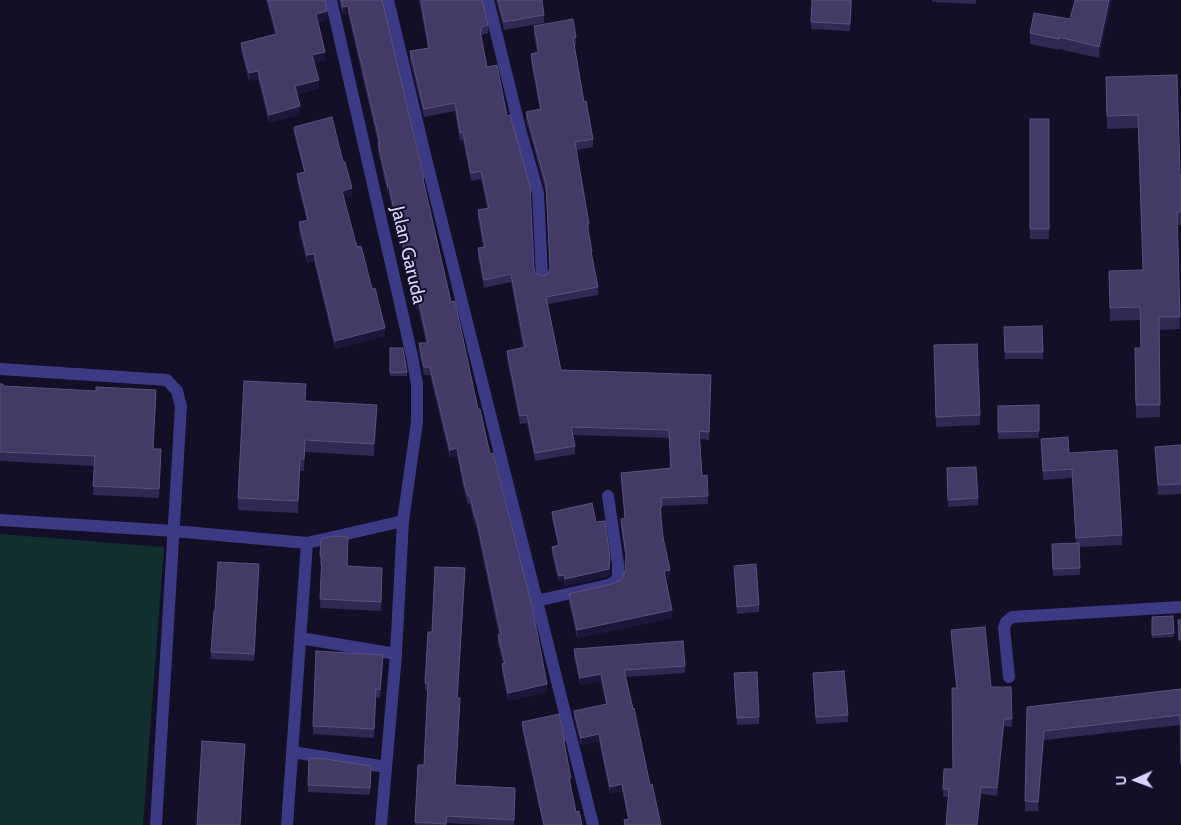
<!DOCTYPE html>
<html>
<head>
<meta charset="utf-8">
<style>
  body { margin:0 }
  #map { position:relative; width:1181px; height:825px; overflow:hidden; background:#130f26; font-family:Cabin,sans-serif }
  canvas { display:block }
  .north { position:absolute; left:1111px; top:755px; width:50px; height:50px; -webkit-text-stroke:4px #130f26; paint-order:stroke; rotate:268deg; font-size:14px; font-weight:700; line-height:20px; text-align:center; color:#d9d4ff }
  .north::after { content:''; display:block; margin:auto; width:18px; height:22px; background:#d9d4ff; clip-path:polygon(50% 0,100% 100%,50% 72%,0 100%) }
</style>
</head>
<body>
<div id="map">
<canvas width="1181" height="825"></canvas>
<div class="north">U</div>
</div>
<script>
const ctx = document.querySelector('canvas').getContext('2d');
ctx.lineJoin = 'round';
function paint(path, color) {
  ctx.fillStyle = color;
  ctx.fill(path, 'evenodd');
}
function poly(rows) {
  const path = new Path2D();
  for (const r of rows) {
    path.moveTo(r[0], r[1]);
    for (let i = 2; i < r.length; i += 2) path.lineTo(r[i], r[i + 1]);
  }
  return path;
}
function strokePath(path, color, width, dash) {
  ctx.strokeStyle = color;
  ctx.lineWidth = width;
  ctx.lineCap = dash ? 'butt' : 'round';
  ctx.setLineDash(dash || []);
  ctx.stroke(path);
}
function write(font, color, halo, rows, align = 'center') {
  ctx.font = font + ' Cabin,sans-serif';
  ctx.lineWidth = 4;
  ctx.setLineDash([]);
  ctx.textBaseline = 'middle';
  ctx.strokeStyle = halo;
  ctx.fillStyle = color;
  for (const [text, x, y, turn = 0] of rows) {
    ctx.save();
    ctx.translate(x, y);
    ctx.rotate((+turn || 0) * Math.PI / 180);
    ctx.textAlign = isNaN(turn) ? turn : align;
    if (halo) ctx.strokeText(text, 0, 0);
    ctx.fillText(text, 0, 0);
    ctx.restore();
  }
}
const green = poly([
  [0,534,164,547,143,825,0,825]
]);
const minor = poly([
  [331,0,412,356,417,384,417,422,403,521,396,654,381,825],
  [388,0,426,159,593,825],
  [488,0,521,133,538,193,542,276],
  [0,369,167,380,177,391,181,406,156,825],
  [0,520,174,531,307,543,287,825],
  [307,543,403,521],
  [536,601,608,585,615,582,618,576,618,564,608,496],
  [300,638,396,654],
  [1009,677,1004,628,1006,622,1012,617,1181,607],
  [292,752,386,767]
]);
const wall = poly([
  [266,0,325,0,327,19,318,22,325,60,314,63,319,88,297,94,300,114,269,123,258,79,249,81,241,51,241,43,275,34],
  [339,0,382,0,451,302,490,454,547,692,508,701,502,672,503,664,498,643,498,635,499,635,476,525,475,525,470,504,468,504,465,495,457,456,450,458,430,375,424,375,419,351,419,343,426,343,419,310,417,310,401,243,400,243,389,195,388,195,378,151,378,143,348,14,343,15],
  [419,0,482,0,488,25,488,33,482,35,481,39,487,67,534,268,535,273,539,275,543,276,547,275,550,269,546,192,526,120,526,112,540,110,531,62,531,54,537,53,534,34,534,26,576,37,576,45,574,46,584,102,593,139,593,147,576,150,589,224,589,232,592,252,592,257,598,287,598,295,548,304,561,370,711,375,709,440,700,439,702,476,708,496,708,504,661,506,662,515,660,515,663,537,670,578,666,579,672,618,577,638,569,602,569,594,611,584,619,581,622,578,625,571,626,561,621,527,621,519,625,518,621,481,621,473,670,468,669,438,573,435,575,446,575,454,535,461,527,423,520,424,507,359,507,351,523,348,511,282,484,288,478,256,478,248,483,247,478,218,478,210,487,208,481,179,471,181,463,140,460,141,455,111,424,117,410,59,410,51,428,48],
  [496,0,542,0,544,15,544,23,504,30],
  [852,0,850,31,811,29,811,22],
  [932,0,976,0,976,4,932,2],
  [1112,0,1099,58,1059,49,1059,50,1030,44,1030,33,1070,19],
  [1177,75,1180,175,1181,175,1181,225,1177,225,1180,329,1159,330,1160,417,1136,418,1135,348,1141,348,1140,320,1110,321,1109,271,1143,270,1138,128,1107,129,1106,77],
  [1030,119,1049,119,1049,239,1030,239],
  [294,127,352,196,344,198,357,247,372,289,385,336,335,349,314,261,307,263,299,230,299,222,307,220,297,181,297,174,304,172,294,134],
  [1042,326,1043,359,1005,359,1004,327],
  [390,348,407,372,407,376,390,376],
  [934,355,980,415,980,425,936,427],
  [0,384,3,386,156,400,153,449,161,459,159,498,93,495,94,466,0,461],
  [306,401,377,416,374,456,305,452,304,471,300,471,298,513,238,510,238,498],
  [1039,405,1039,438,998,439,998,406],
  [1041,439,1069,453,1122,535,1122,545,1079,547,1080,575,1053,576,1052,544,1076,543,1072,478,1043,480],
  [1181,445,1181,494,1158,495,1155,447],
  [947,468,978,498,978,505,948,507],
  [552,512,596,522,610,565,609,576,565,586,564,581,559,583,552,554,552,547,558,545,552,519],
  [348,546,347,566,382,578,381,611,320,608,322,565,320,565,320,556],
  [734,566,759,605,759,612,737,614],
  [259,571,254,661,211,659,211,652],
  [465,575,458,698,460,705,455,785,515,788,514,825,485,825,447,823,447,825,415,825,418,765,424,765,428,690,425,690,425,683,432,632],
  [1173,616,1174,637,1152,638,1152,617],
  [951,630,991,687,1011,687,1012,727,1004,726,997,796,981,794,943,797,944,769,953,769,956,688,951,638],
  [574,649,685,666,685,673,626,677,650,785,661,825,624,825,624,820,628,819,622,791,610,794,599,741,581,745,574,718,574,711,606,704,601,681,580,685,574,656],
  [383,664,380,698,376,698,374,738,313,734,313,726],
  [813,673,848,715,848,722,816,724],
  [734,680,759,717,759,724,737,725],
  [1181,689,1180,725,1044,740,1038,811,1025,811,1027,707],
  [522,722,565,748,571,785,570,785,576,812,582,825,543,825,522,729],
  [371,773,370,795,308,792,308,785]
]);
const shadedWall = poly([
  [1109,0,1112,0,1099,58,1099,47],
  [348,6,348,14,343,15,343,7],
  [327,11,327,19,316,22,316,14],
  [325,52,325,60,312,63,312,55],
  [258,71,258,79,249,81,249,73],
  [319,80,319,88,295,94,295,86],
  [300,106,300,114,269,123,269,115],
  [388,187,389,187,389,195,388,195],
  [352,188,352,196,342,198,342,191],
  [314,254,314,261,307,263,307,255],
  [417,302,419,302,419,310,417,310],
  [385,328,385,336,335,349,335,341],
  [377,405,377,416,374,456,374,444],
  [457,448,457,456,450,458,450,450],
  [300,459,300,471,298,513,298,501],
  [610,558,609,576,565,586,565,579],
  [670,570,670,578,664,579,664,571],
  [564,575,564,581,559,583,559,576],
  [672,610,672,618,577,638,577,630],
  [601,674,601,681,580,685,580,678],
  [547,684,547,692,508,701,508,693],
  [1004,719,1004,726,997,796,997,788],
  [1044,731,1044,740,1038,811,1038,802],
  [599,734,599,741,581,745,581,738],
  [245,744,241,825,240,825],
  [569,778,571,778,571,785,569,785],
  [622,784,622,791,610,794,610,787],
  [981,787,981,794,978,825,977,825]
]);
const building = poly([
  [268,0,325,0,327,11,316,14,325,52,312,55,319,80,295,86,300,106,269,115,258,71,249,73,241,43,277,34,268,0],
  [341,0,382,0,424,178,423,179,451,302,455,301,478,409,480,409,490,454,493,453,532,606,547,684,508,693,502,664,505,663,498,635,501,634,476,517,475,517,470,496,468,496,465,487,457,448,450,450,430,367,424,367,419,343,428,343,419,302,417,302,401,235,400,235,389,187,388,187,378,143,380,143,348,6,343,7,341,0],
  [421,0,482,0,488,25,481,27,482,31,480,31,487,67,497,65,507,116,510,115,530,186,534,268,535,273,539,275,543,276,547,275,549,271,550,268,546,184,526,112,541,109,531,54,539,52,534,26,573,19,576,37,573,38,584,102,586,101,593,139,575,142,589,224,587,224,592,252,591,252,598,287,546,297,561,370,711,375,709,432,699,431,702,476,707,475,708,496,661,498,662,507,660,507,663,537,670,570,664,571,672,610,577,630,569,594,611,584,619,581,622,578,625,571,626,555,621,519,625,518,621,473,671,468,669,430,571,427,575,446,535,453,527,415,520,416,507,351,525,347,511,274,484,280,478,248,485,247,478,210,489,208,481,171,471,173,463,132,460,133,455,103,424,109,410,51,429,48,421,0],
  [498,0,542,0,544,15,504,22,498,0],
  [812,0,851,0,850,24,811,22,812,0],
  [1075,0,1109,0,1099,47,1059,37,1059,39,1030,33,1034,13,1070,19,1075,0],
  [1177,75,1180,175,1181,175,1181,212,1177,212,1180,317,1159,317,1160,405,1136,405,1135,348,1141,348,1140,307,1110,308,1109,271,1143,270,1138,115,1107,116,1106,77,1177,75],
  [332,117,343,162,345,162,352,188,342,191,357,247,361,246,372,289,375,288,385,328,335,341,314,254,307,255,299,222,308,220,297,174,305,172,294,127,332,117],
  [1030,119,1049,119,1049,229,1030,229,1030,119],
  [1042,326,1043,352,1005,352,1004,327,1042,326],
  [977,344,980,415,936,417,934,345,977,344],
  [390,348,403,348,407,372,390,373,390,348],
  [244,381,306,384,305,401,377,405,374,444,305,440,304,459,300,459,298,501,238,498,244,381],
  [0,384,3,384,3,386,96,391,96,387,156,390,153,449,161,449,159,489,93,486,95,456,0,452,0,384],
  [1039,405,1039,431,998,432,998,406,1039,405],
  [1068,437,1069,453,1117,450,1122,535,1076,538,1072,469,1043,471,1041,439,1068,437],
  [1181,445,1181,484,1158,485,1155,447,1181,445],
  [976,467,978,498,948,500,947,468,976,467],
  [592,503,596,522,605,521,610,558,609,569,565,579,564,575,559,576,552,547,559,545,552,512,592,503],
  [333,536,348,537,347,566,382,568,381,602,320,599,322,556,320,556,321,539,333,536],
  [1079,543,1080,568,1053,569,1052,544,1079,543],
  [218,562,259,564,254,654,211,652,214,611,215,611,218,562],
  [756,564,759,605,737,607,734,566,756,564],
  [435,567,465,568,457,698,460,698,455,785,515,788,514,820,447,816,446,824,415,822,418,765,424,765,428,683,425,683,428,632,432,632,435,567],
  [1173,616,1174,633,1152,635,1152,617,1173,616],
  [1178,620,1181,620,1181,640,1179,640,1178,620],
  [985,627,991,687,1011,687,1012,719,1004,719,997,788,981,787,977,825,946,825,949,789,943,789,944,769,953,769,952,688,957,688,951,630,985,627],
  [683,641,685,666,624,670,633,709,634,708,650,785,652,784,661,825,625,825,624,820,629,819,622,784,610,787,599,734,581,738,574,711,607,704,601,674,580,678,574,649,683,641],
  [316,651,383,655,380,690,376,689,374,729,313,726,316,651],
  [844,671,848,715,816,717,813,673,844,671],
  [757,672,759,717,737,718,734,673,757,672],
  [1181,689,1181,764,1180,715,1044,731,1038,802,1025,801,1027,707,1181,689],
  [559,714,565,741,564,742,571,778,569,778,576,812,579,811,582,825,544,825,522,722,559,714],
  [202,741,245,744,240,825,197,825,202,741],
  [309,758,326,759,371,766,370,788,308,785,309,758]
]);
const streetNames = [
  ["Jalan Garuda",408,255,77]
];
paint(green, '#12302f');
strokePath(minor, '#3d3a85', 12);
paint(wall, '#312854');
paint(shadedWall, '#1d163a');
paint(building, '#433a66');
strokePath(building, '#5a527e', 1);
write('19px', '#d9d4ff', '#130f26', streetNames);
</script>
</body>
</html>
